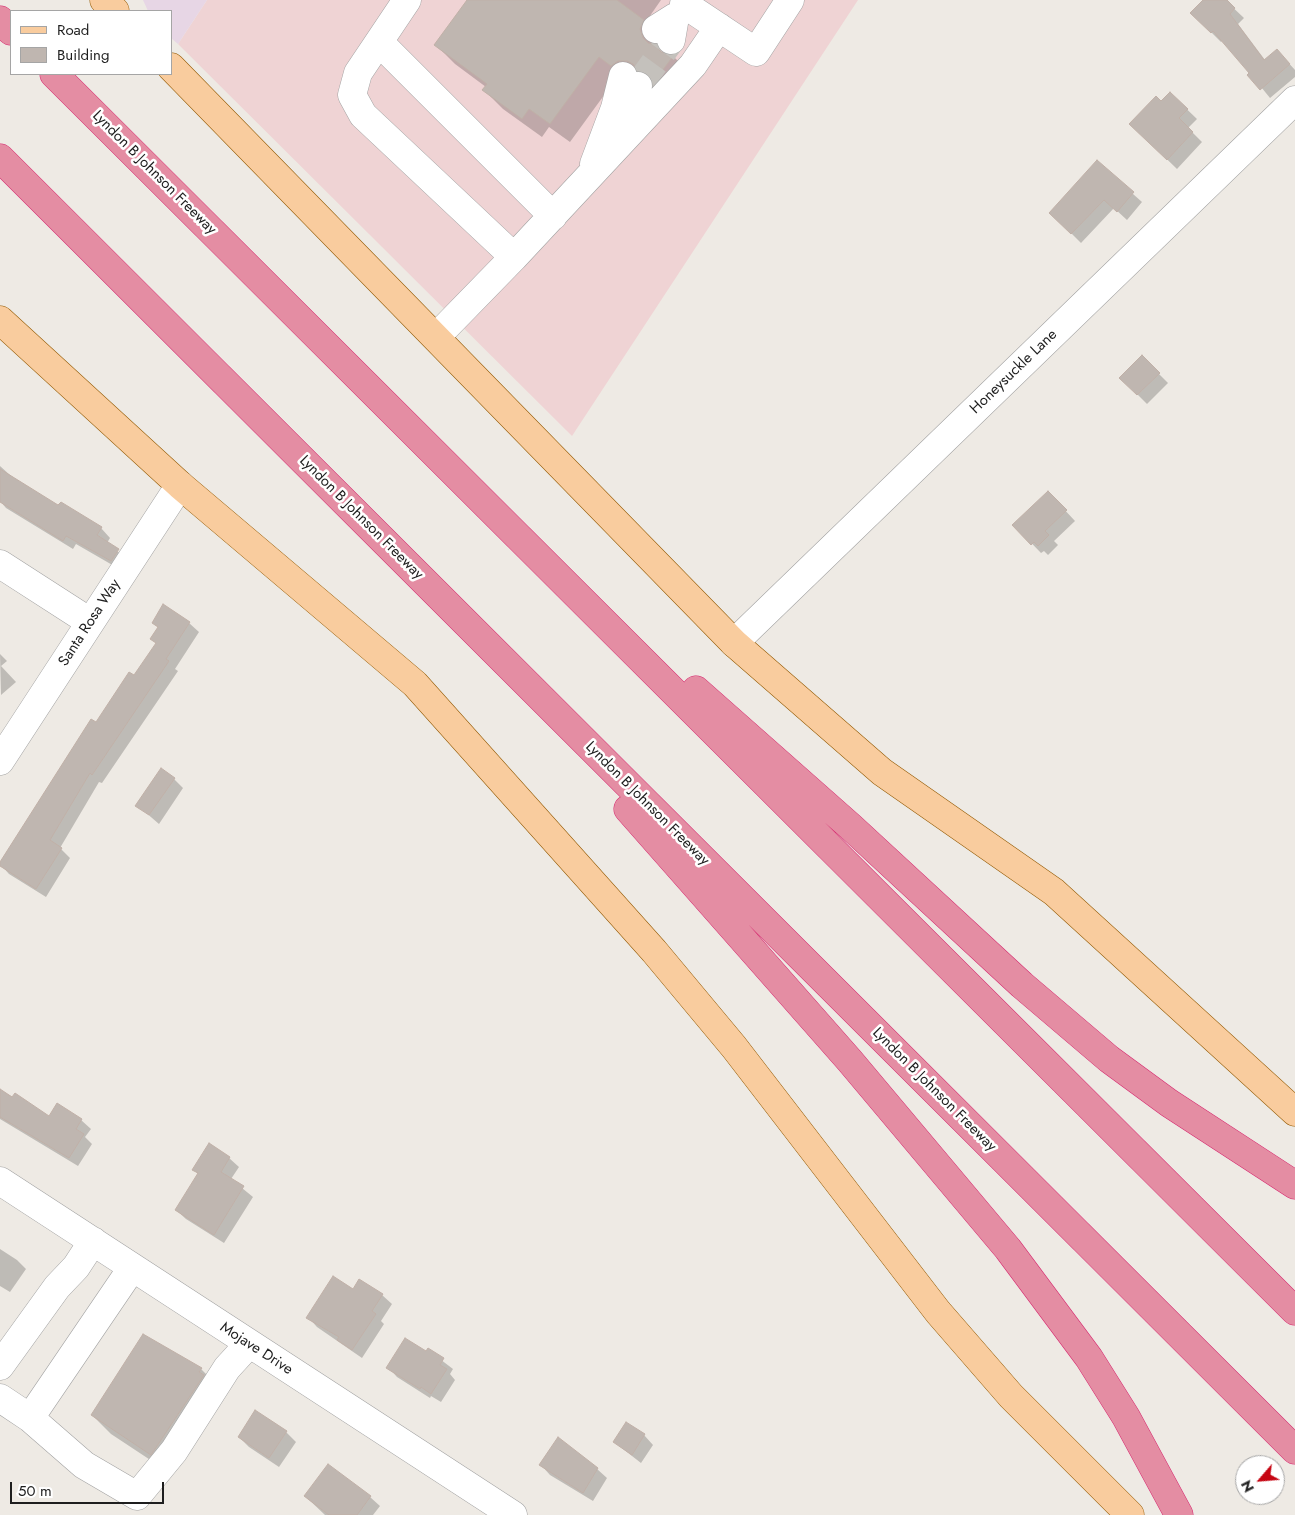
<!DOCTYPE html>
<html>
<head>
<meta charset="utf-8">
<style>
  body { margin:0 }
  #map { position:relative; width:1295px; height:1515px; overflow:hidden; background:#eeeae4; font-family:Jost,sans-serif }
  canvas { display:block }
  .legend { position:absolute; left:10px; top:10px; width:162px; height:65px; box-sizing:border-box; background:#fff; border:1px solid #a5a5a5; margin:0; padding:6px 9px; list-style:none; font-size:15px; color:#1e1e1e }
  .legend li { display:flex; align-items:center; gap:10px; height:25px }
  .legend b { width:25px; border:1px solid #a5a5a5 }
  .north { position:absolute; left:1235px; top:1455px; width:50px; height:50px; box-sizing:border-box; background:#fff; border:1px solid #a5a5a5; border-radius:50%; rotate:243deg; font-size:14px; font-weight:700; line-height:20px; text-align:center; color:#1e1e1e }
  .north::after { content:''; display:block; margin:auto; width:18px; height:22px; background:#c60512; clip-path:polygon(50% 0,100% 100%,50% 72%,0 100%) }
  .scale { position:absolute; left:10px; top:1482px; width:154px; height:22px; box-sizing:border-box; border:2px solid #1e1e1e; border-top:0; padding-left:6px; font-size:15px; line-height:18px; white-space:nowrap; color:#1e1e1e; -webkit-text-stroke:4px #fff; paint-order:stroke }
</style>
</head>
<body>
<div id="map">
<canvas width="1295" height="1515"></canvas>
<ul class="legend">
<li><b style="height:6px;background:#f9cc9e"></b>Road</li>
<li><b style="height:14px;background:#bfb6b0"></b>Building</li>
</ul>
<div class="north">N</div>
<div class="scale">50 m</div>
</div>
<script>
const ctx = document.querySelector('canvas').getContext('2d');
ctx.lineJoin = 'round';
function paint(path, color) {
  ctx.fillStyle = color;
  ctx.fill(path, 'evenodd');
}
function poly(rows) {
  const path = new Path2D();
  for (const r of rows) {
    path.moveTo(r[0], r[1]);
    for (let i = 2; i < r.length; i += 2) path.lineTo(r[i], r[i + 1]);
  }
  return path;
}
function strokePath(path, color, width, dash) {
  ctx.strokeStyle = color;
  ctx.lineWidth = width;
  ctx.lineCap = dash ? 'butt' : 'round';
  ctx.setLineDash(dash || []);
  ctx.stroke(path);
}
function write(font, color, halo, rows, align = 'center') {
  ctx.font = font + ' Jost,sans-serif';
  ctx.lineWidth = 5;
  ctx.setLineDash([]);
  ctx.textBaseline = 'middle';
  ctx.strokeStyle = halo;
  ctx.fillStyle = color;
  for (const [text, x, y, turn = 0] of rows) {
    ctx.save();
    ctx.translate(x, y);
    ctx.rotate((+turn || 0) * Math.PI / 180);
    ctx.textAlign = isNaN(turn) ? turn : align;
    if (halo) ctx.strokeText(text, 0, 0);
    ctx.fillText(text, 0, 0);
    ctx.restore();
  }
}
const commercial = poly([
  [207,0,858,0,572,436,178,44]
]);
const industrial = poly([
  [143,0,207,0,178,44,171,38,171,11,148,11]
]);
const shadow = poly([
  [469,0,661,0,645,23,662,40,659,49,664,54,673,56,692,75,658,90,649,81,618,76,570,142,549,127,542,137,503,109,484,90,486,87,455,64,436,45],
  [1204,0,1225,0,1244,18,1238,24,1265,60,1286,60,1295,70,1295,77,1270,98,1223,40,1221,42,1192,13],
  [1170,93,1197,119,1188,128,1202,142,1177,169,1140,133],
  [1097,162,1142,202,1127,220,1114,208,1081,243,1051,213],
  [1142,357,1168,383,1147,404,1121,378],
  [0,466,11,476,59,507,101,528,110,538,107,543,128,560,121,570,76,544,73,549,6,508,0,501],
  [1048,492,1075,521,1054,541,1058,545,1048,555,1044,551,1041,553,1014,525],
  [153,623,189,623,199,632,175,669,178,671,102,783,99,782,60,848,70,858,46,897,9,874,0,864,96,724,135,677,157,644,152,639,159,628],
  [0,654,7,661,1,666,16,682,1,695],
  [174,779,183,788,159,824,137,805],
  [0,1090,49,1117,81,1120,91,1129,85,1137,92,1144,78,1166,0,1119],
  [229,1158,239,1167,231,1179,253,1197,224,1243,186,1219,176,1210,198,1174,194,1170],
  [0,1249,17,1260,26,1269,10,1292,0,1286],
  [354,1291,382,1295,392,1304,381,1321,384,1324,362,1358,317,1327,308,1317],
  [428,1350,453,1369,450,1374,455,1380,441,1402,431,1396,430,1398,397,1377,388,1367,426,1353],
  [201,1369,220,1388,170,1473,111,1434,92,1415],
  [256,1412,286,1432,296,1442,279,1467,249,1447,239,1437],
  [644,1435,653,1445,641,1463,614,1442],
  [541,1465,597,1469,607,1478,593,1501,550,1475],
  [305,1496,370,1497,380,1506,373,1515,325,1515]
]);
const building = poly([
  [467,0,617,0,644,20,640,29,643,38,648,43,656,45,661,52,674,55,653,83,649,75,638,71,633,64,627,61,618,61,611,66,599,57,550,124,529,109,522,119,482,90,487,84,434,45,467,0],
  [1203,0,1227,0,1235,8,1230,14,1264,60,1277,49,1290,64,1260,90,1247,75,1249,73,1213,31,1211,33,1190,13,1203,0],
  [1170,92,1188,109,1179,118,1193,132,1167,160,1129,124,1156,96,1161,101,1170,92],
  [1097,160,1134,192,1117,212,1104,200,1071,234,1049,213,1097,160],
  [1142,355,1160,373,1137,395,1119,378,1142,355],
  [0,469,58,505,61,502,102,527,97,535,119,549,111,561,66,536,63,541,0,502,0,469],
  [1048,491,1067,510,1045,531,1049,535,1038,546,1034,542,1031,545,1012,525,1048,491],
  [163,604,190,622,166,659,169,661,92,775,90,773,50,840,62,848,36,889,0,866,0,862,91,719,96,722,129,672,134,675,156,643,150,639,158,627,152,623,163,604],
  [161,768,175,778,149,815,135,806,161,768],
  [0,1089,12,1097,15,1093,49,1116,57,1103,82,1119,76,1129,84,1134,69,1158,0,1117,0,1089],
  [209,1143,230,1157,221,1172,244,1186,214,1235,175,1210,198,1173,192,1170,209,1143],
  [333,1276,353,1289,359,1279,383,1294,372,1311,376,1314,352,1350,337,1340,339,1337,306,1318,333,1276],
  [143,1334,202,1368,199,1372,204,1375,151,1455,91,1415,143,1334],
  [405,1338,426,1351,428,1348,444,1358,440,1365,447,1369,431,1394,421,1387,420,1389,386,1368,405,1338],
  [255,1410,287,1431,269,1458,238,1437,255,1410],
  [626,1422,645,1434,632,1455,613,1442,626,1422],
  [558,1437,598,1468,583,1493,539,1465,558,1437],
  [328,1464,371,1496,357,1515,329,1515,304,1496,328,1464]
]);
const minorTunnel = poly([
  [638,86,671,40]
]);
const minor = poly([
  [407,0,358,73,352,95,363,115,514,257],
  [687,0,684,4,756,52,790,0],
  [656,29,675,17,671,40],
  [379,42,553,216],
  [623,76,615,108,638,86],
  [594,164,615,108],
  [437,336,514,257,693,65,719,27],
  [0,564,90,622],
  [734,643,1295,100],
  [0,761,180,485],
  [0,1181,513,1515],
  [0,1366,57,1287,76,1267,93,1241],
  [0,1398,30,1418,132,1268],
  [30,1418,84,1465,137,1496,174,1451,227,1368,249,1344]
]);
const major = poly([
  [104,0,115,11],
  [171,67,734,643,882,772,1054,892,1295,1112],
  [0,320,180,485,415,684,654,951,734,1047,938,1312,1011,1396,1130,1515]
]);
const highway = poly([
  [0,20,11,31],
  [54,74,1295,1311],
  [0,158,1295,1450],
  [696,690,851,827,1022,985,1109,1059,1169,1103,1295,1185],
  [628,809,850,1061,1008,1249,1089,1358,1126,1417,1179,1515]
]);
const streetNames = [
  ["Lyndon B Johnson Freeway",154,173,45],
  ["Honeysuckle Lane",1014,372,-44],
  ["Lyndon B Johnson Freeway",361,518,45],
  ["Santa Rosa Way",90,623,-57],
  ["Lyndon B Johnson Freeway",647,804,45],
  ["Lyndon B Johnson Freeway",934,1090,45],
  ["Mojave Drive",256,1349,33]
];
paint(commercial, '#efd3d4');
paint(industrial, '#e7d6e5');
paint(shadow, '#0003');
paint(building, '#bfb6b0');
strokePath(building, '#c0b0a7', 1);
strokePath(minorTunnel, '#c4c1bc', 28, [28, 14]);
strokePath(minor, '#a2a2a2', 29);
strokePath(major, '#935a04', 29);
strokePath(highway, '#d5296f', 29);
strokePath(minor, '#fff', 28);
strokePath(major, '#f9cc9e', 28);
strokePath(highway, '#e48da3', 28);
write('15px', '#1e1e1e', '#fff', streetNames);
</script>
</body>
</html>
